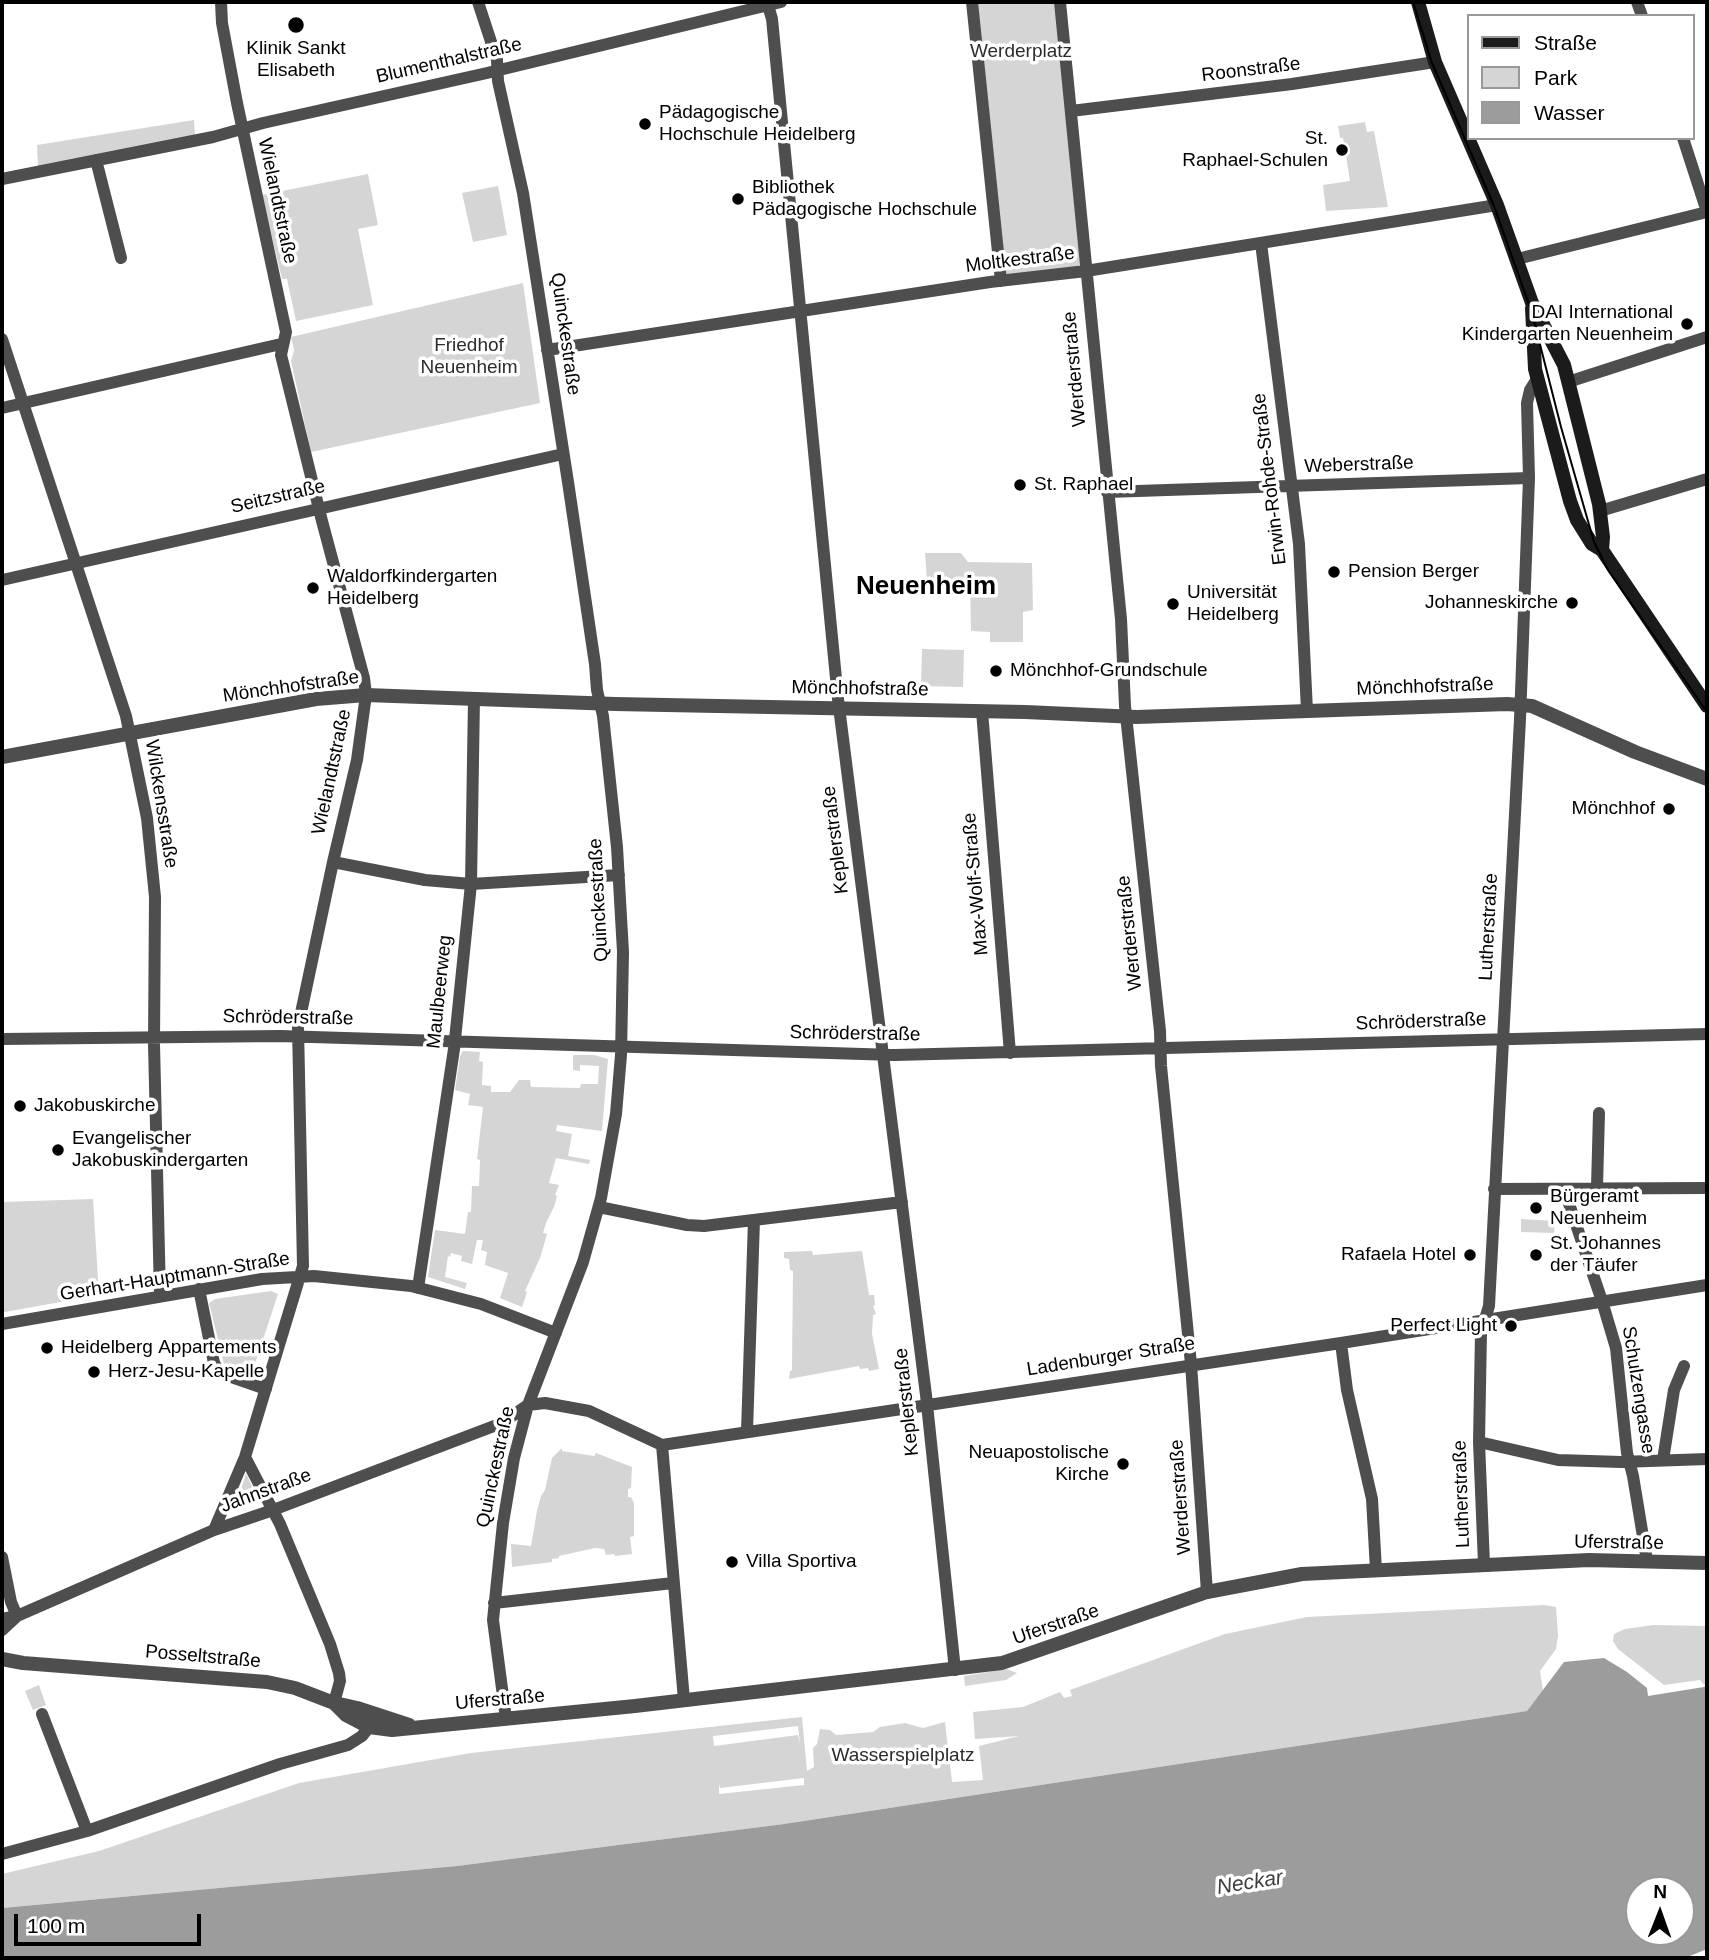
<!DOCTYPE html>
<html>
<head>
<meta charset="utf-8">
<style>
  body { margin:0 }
  #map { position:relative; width:1709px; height:1960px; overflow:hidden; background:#fff; font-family:Helvetica,sans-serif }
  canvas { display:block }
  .frame { position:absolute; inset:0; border:4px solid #000; pointer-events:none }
  .legend { position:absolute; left:1467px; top:14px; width:228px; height:126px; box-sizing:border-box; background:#fff; border:2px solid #999; margin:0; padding:9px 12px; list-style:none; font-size:21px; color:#000 }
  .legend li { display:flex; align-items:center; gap:14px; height:35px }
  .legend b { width:35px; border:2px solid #999 }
  .north { position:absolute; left:1625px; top:1876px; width:70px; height:70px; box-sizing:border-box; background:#fff; border:2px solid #999; border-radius:50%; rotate:1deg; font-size:19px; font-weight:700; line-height:28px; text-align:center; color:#000 }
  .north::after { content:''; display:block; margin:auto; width:24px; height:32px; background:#000; clip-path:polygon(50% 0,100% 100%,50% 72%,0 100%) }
  .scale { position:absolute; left:14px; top:1914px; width:187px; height:32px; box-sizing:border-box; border:4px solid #000; border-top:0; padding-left:9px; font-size:21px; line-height:24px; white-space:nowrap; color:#000; -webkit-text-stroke:5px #fff; paint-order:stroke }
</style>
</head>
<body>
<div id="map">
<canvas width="1709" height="1960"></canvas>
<div class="frame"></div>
<ul class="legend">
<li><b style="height:9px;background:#1b1b1b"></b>Straße</li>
<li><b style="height:19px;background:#d5d5d5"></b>Park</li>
<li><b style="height:19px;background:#9c9c9c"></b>Wasser</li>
</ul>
<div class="north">N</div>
<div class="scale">100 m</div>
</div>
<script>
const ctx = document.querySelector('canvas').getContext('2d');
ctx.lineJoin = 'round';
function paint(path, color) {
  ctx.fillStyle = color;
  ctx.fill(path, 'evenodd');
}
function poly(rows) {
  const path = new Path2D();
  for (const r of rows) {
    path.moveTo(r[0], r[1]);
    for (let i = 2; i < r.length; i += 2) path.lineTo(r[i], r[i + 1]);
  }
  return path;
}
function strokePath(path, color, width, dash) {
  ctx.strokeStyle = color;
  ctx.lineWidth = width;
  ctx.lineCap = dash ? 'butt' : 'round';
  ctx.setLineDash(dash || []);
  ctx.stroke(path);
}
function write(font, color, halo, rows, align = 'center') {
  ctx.font = font + ' Helvetica,sans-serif';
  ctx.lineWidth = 7;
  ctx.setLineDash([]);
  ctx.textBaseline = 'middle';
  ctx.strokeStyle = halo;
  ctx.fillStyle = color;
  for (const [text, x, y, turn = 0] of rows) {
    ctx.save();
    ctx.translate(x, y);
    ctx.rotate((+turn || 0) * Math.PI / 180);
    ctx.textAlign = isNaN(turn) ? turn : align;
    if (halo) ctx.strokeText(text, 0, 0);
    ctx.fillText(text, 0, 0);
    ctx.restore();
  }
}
const green = poly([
  [976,2,1056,2,1081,259,1079,267,1006,276],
  [194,120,195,136,38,167,37,145],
  [1365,122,1367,132,1374,131,1388,207,1326,211,1323,185,1350,181,1343,138,1340,138,1338,126],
  [368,174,378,225,358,229,373,305,296,321,287,279,282,279,262,195],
  [498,186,507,235,473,242,462,193],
  [523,283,540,403,311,452,291,361,294,350,291,337],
  [961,553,968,562,1032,563,1033,610,1023,612,1023,642,990,642,990,632,971,631,970,580,927,581,925,553],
  [922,649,964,650,963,687,921,686],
  [463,1051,480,1052,479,1061,483,1062,482,1085,491,1086,491,1092,510,1092,519,1080,530,1080,531,1087,580,1088,581,1084,598,1084,599,1066,580,1065,580,1071,573,1070,573,1055,594,1055,608,1059,602,1131,557,1125,556,1131,572,1134,568,1156,590,1160,589,1164,556,1158,549,1183,559,1185,555,1195,557,1196,554,1207,546,1223,543,1233,547,1234,540,1258,525,1291,527,1292,522,1307,500,1298,508,1273,485,1265,487,1252,481,1250,483,1240,477,1240,472,1264,461,1261,462,1256,451,1253,450,1257,448,1256,445,1277,467,1283,465,1289,428,1277,435,1230,465,1234,468,1212,471,1212,472,1186,479,1186,480,1160,477,1159,483,1107,468,1105,470,1094,455,1090,460,1056],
  [93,1199,99,1295,5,1312,2,1310,2,1202],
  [1521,1219,1555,1221,1554,1233,1521,1232],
  [812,1251,813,1255,862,1251,869,1295,874,1295,875,1305,873,1306,876,1314,873,1315,872,1334,879,1369,869,1371,868,1368,860,1369,859,1366,789,1379,790,1371,792,1370,793,1271,790,1270,789,1259,784,1258,784,1252],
  [271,1291,278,1294,252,1373,224,1364,209,1303,215,1299],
  [562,1448,562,1451,594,1456,596,1453,632,1467,631,1488,628,1489,628,1497,631,1497,634,1503,634,1536,630,1537,632,1554,615,1556,614,1554,606,1555,604,1549,595,1548,559,1556,559,1558,552,1559,552,1562,512,1567,511,1544,531,1546,537,1511,541,1496,545,1490,552,1458],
  [246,1473,259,1502,235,1510],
  [1544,1605,1556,1607,1558,1636,1556,1649,1540,1671,1543,1690,1527,1711,784,1824,618,1845,457,1866,2,1908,2,1874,99,1851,299,1783,471,1753,802,1717,807,1771,814,1767,813,1748,817,1744,820,1729,830,1730,836,1735,873,1732,880,1727,905,1723,923,1728,945,1722,952,1782,983,1780,979,1746,1019,1736,975,1739,973,1712,1023,1707,1060,1692,1064,1698,1072,1696,1070,1690,1225,1634,1307,1617],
  [798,1726,800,1744,798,1735,714,1746,713,1736],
  [804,1778,804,1785,719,1794,719,1784,720,1788],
  [1653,1625,1707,1626,1707,1684,1704,1685,1700,1680,1664,1685,1618,1649,1613,1641,1614,1634,1625,1629],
  [1007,1669,1017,1673,1006,1680,965,1686,964,1676],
  [39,1685,46,1705,33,1710,25,1691]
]);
const water = poly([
  [1604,1658,1627,1672,1647,1688,1648,1696,1704,1687,1707,1684,1707,1949,1685,1958,2,1958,2,1908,457,1866,618,1845,784,1824,1527,1711,1564,1662],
  [1639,1890,1681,1890,1681,1932,1639,1932]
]);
const minor = poly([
  [478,2,497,60,498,81,523,193,568,482,595,664,597,690,603,716,617,847,623,952,621,1055,616,1114,601,1198,583,1262,528,1405,514,1458,503,1523,493,1620,506,1719],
  [767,2,772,19,838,699,926,1395,955,1670],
  [972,2,1001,281],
  [1060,2,1121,619,1125,706,1160,1031,1161,1066,1191,1364,1207,1592],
  [1637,2,1642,16],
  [1071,111,1292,84,1435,62],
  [1683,138,1707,212],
  [96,160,121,258],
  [2,179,213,137,263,123,487,73,781,2],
  [1261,243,1299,544,1307,711],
  [1517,259,1707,212],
  [2,339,126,716,147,818,155,897,154,1044,160,1295],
  [547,350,990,282,1086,271,1497,205],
  [1568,382,1707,337],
  [2,408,281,344],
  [1107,492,1529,478],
  [1600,511,1707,479],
  [2,580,563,454],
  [982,711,1010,1053],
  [333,862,425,880,471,884,619,875],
  [2,1039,280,1036,895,1055,1707,1034],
  [1597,1187,1599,1113],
  [1494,1189,1707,1188],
  [1564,1189,1602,1301,1616,1348,1627,1453,1633,1476,1647,1561],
  [599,1207,687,1225,704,1226,902,1202],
  [418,1288,454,1049,471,884,474,698],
  [199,1289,214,1363,220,1373,266,1389],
  [2,1324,262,1279,314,1276,411,1286,481,1304,556,1333],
  [1341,1343,1347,1390,1372,1499,1376,1570],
  [747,1431,754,1220],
  [1479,1442,1558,1460,1621,1462,1707,1459],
  [662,1445,684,1700],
  [245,1457,280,1524,330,1644,339,1673,340,1681,334,1703],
  [1663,1460,1674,1390,1684,1366],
  [214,1530,245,1457,303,1266,298,1027,333,862,357,760,366,695,364,678,322,521,281,355,286,332,237,103,222,23,221,2],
  [2,1557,11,1602,17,1616],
  [1484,1564,1479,1442,1481,1332,1489,1306,1520,719,1529,478,1527,403,1530,390,1537,379],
  [494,1603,673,1583],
  [2,1619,17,1616,214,1530,273,1510,502,1423,528,1405,545,1403,589,1411,662,1445,1341,1343,1707,1285],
  [2,1630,17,1616],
  [42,1714,87,1831],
  [2,1854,87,1831,280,1764,348,1745,362,1736,369,1727]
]);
const tertiary = poly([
  [2,757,316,699,366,695,615,704,1025,712,1137,717,1507,704,1532,706,1635,752,1707,779],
  [2,1659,23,1663,267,1682,295,1688,334,1703,346,1715,369,1727,392,1730,635,1706,1002,1663,1207,1592,1302,1574,1589,1560,1707,1563],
  [335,1703,357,1708,409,1725]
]);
const secondary = poly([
  [1418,2,1435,62,1497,205,1532,303,1564,365,1599,504,1603,537,1602,550],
  [1532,308,1535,369,1570,501,1577,520,1592,544,1602,550,1707,706]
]);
const tram = poly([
  [1413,2,1432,63,1494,206,1532,313,1561,427,1594,542,1608,570,1707,712]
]);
const markers = [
  [296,25,9,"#000"],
  [645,124,7,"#000"],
  [1342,150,7,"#000"],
  [738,199,7,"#000"],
  [1687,324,7,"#000"],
  [1020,485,7,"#000"],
  [1334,572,7,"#000"],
  [313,588,7,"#000"],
  [1572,603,7,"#000"],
  [1173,604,7,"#000"],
  [996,671,7,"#000"],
  [1669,809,7,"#000"],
  [20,1106,7,"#000"],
  [58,1150,7,"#000"],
  [1536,1208,7,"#000"],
  [1470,1255,7,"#000"],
  [1536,1255,7,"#000"],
  [1511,1326,7,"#000"],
  [47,1348,7,"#000"],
  [94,1372,7,"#000"],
  [1123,1464,7,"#000"],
  [732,1562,7,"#000"]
];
const poiNames = [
  ["Klinik Sankt",296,49,"center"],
  ["Elisabeth",296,71,"center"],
  ["Pädagogische",659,113],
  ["Hochschule Heidelberg",659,135],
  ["St.",1328,139,"right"],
  ["Raphael-Schulen",1328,161,"right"],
  ["Bibliothek",752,188],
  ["Pädagogische Hochschule",752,210],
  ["DAI International",1673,313,"right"],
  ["Kindergarten Neuenheim",1673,335,"right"],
  ["St. Raphael",1034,485],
  ["Pension Berger",1348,572],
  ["Waldorfkindergarten",327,577],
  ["Heidelberg",327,599],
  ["Universität",1187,593],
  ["Heidelberg",1187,615],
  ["Johanneskirche",1558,603,"right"],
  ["Mönchhof-Grundschule",1010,671],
  ["Mönchhof",1655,809,"right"],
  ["Jakobuskirche",34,1106],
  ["Evangelischer",72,1139],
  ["Jakobuskindergarten",72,1161],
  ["Bürgeramt",1550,1197],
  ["Neuenheim",1550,1219],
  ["St. Johannes",1550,1244],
  ["der Täufer",1550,1266],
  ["Rafaela Hotel",1456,1255,"right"],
  ["Perfect Light",1497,1326,"right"],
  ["Heidelberg Appartements",61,1348],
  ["Herz-Jesu-Kapelle",108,1372],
  ["Neuapostolische",1109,1453,"right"],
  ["Kirche",1109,1475,"right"],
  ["Villa Sportiva",746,1562]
];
const parkNames = [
  ["Werderplatz",1021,52],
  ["Friedhof",469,346],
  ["Neuenheim",469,368],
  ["Wasserspielplatz",903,1756]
];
const streetNames = [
  ["Blumenthalstraße",449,61,-13],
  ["Roonstraße",1251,70,-7],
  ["Wielandtstraße",277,201,78],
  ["Moltkestraße",1020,260,-7],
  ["Quinckestraße",565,334,82],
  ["Werderstraße",1075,369,-95],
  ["Weberstraße",1359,465,-2],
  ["Erwin-Rohde-Straße",1270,479,-97],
  ["Seitzstraße",278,497,-13],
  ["Mönchhofstraße",291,687,-8],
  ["Mönchhofstraße",1425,687,-2],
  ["Mönchhofstraße",860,689,1],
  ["Wielandtstraße",332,772,-78],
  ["Wilckensstraße",161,804,81],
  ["Keplerstraße",836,840,-97],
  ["Max-Wolf-Straße",976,884,-95],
  ["Quinckestraße",599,900,-93],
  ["Lutherstraße",1489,927,-87],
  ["Werderstraße",1130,933,-96],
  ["Maulbeerweg",440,992,-84],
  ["Schröderstraße",288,1018,1],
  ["Schröderstraße",1421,1022,-2],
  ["Schröderstraße",855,1034,1],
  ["Gerhart-Hauptmann-Straße",175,1277,-9],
  ["Ladenburger Straße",1111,1357,-9],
  ["Schulzengasse",1638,1390,81],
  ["Keplerstraße",907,1402,-96],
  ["Quinckestraße",496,1467,-78],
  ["Jahnstraße",266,1491,-20],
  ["Lutherstraße",1462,1494,-92],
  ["Werderstraße",1181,1497,-94],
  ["Uferstraße",1619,1543,1],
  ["Uferstraße",1056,1625,-19],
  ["Posseltstraße",203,1657,5],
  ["Uferstraße",500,1700,-5]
];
const waterNames = [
  ["Neckar",1250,1883,-9]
];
const districtNames = [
  ["Neuenheim",926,587]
];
paint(green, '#d5d5d5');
paint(water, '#9c9c9c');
strokePath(minor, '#4e4e4e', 12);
strokePath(tertiary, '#4e4e4e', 14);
strokePath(secondary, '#1b1b1b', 14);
strokePath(tram, '#000', 2);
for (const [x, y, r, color] of markers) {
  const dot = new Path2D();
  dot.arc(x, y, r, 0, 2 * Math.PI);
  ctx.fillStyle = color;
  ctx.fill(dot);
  strokePath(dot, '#fff', 2.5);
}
write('19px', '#000', '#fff', poiNames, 'left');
write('19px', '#2c2c2c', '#fff', parkNames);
write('19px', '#000', '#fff', streetNames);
write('italic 21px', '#3d3d3d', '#fff', waterNames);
write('bold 26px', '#000', '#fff', districtNames);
</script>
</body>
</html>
